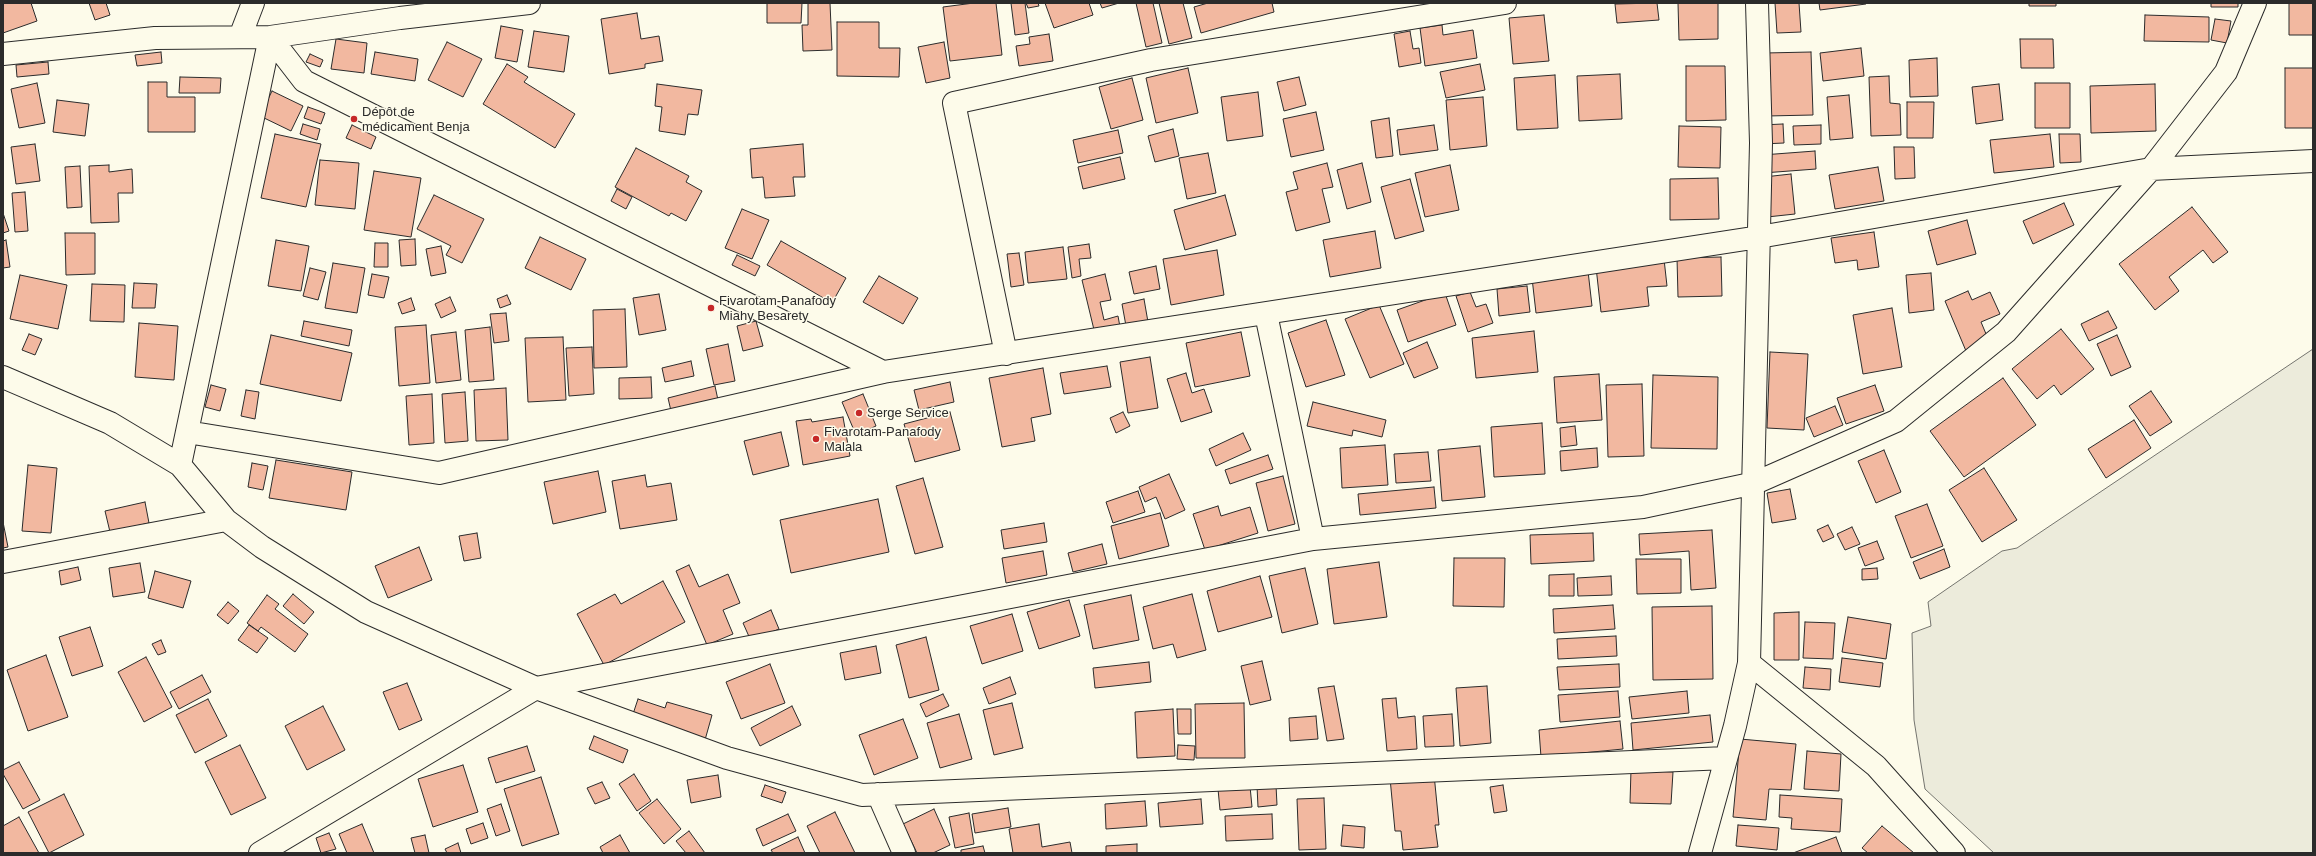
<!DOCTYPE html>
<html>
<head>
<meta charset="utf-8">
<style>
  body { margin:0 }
  #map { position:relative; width:2316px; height:856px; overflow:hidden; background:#fdfbea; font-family:Arial,sans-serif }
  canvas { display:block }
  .frame { position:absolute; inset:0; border:4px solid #2b2b2b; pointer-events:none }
</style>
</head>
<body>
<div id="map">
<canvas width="2316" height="856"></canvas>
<div class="frame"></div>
</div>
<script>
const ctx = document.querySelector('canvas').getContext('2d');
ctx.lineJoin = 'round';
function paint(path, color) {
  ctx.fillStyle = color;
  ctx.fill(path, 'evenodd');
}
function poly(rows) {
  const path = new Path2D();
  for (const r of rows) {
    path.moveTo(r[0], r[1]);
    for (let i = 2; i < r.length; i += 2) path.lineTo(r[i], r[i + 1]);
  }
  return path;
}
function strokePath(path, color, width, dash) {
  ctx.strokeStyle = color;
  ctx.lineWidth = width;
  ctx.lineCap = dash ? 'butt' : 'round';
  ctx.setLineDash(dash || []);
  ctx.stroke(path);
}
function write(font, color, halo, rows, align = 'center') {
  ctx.font = font + ' Arial,sans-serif';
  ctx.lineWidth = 3;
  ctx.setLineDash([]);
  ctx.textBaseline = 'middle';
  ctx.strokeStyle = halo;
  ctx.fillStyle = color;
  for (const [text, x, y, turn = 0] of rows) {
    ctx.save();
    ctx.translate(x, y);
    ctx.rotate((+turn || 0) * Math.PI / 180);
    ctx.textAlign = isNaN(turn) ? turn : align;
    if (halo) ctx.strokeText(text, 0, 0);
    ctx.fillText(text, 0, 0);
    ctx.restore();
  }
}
const green = poly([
  [2313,349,2313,853,1994,853,1925,789,1914,720,1912,633,1931,626,1928,602,2002,551,2017,548,2313,349]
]);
const building = poly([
  [3,3,31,3,37,21,3,33,3,3],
  [89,3,106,3,110,15,95,20,89,3],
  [767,3,802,3,801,23,767,23,767,3],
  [808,3,830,3,832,50,803,51,802,25,808,25,808,3],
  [974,3,996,3,1002,55,950,61,943,7,974,3],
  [1011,3,1025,3,1029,33,1015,35,1011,3],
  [1026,3,1038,3,1039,6,1028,8,1026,3],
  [1045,3,1089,3,1093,15,1054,28,1045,3],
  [1100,3,1119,3,1102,8,1100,3],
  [1136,3,1153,3,1162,43,1146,47,1136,3],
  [1159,3,1183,3,1192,38,1169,44,1159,3],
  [1208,3,1272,3,1274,12,1201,33,1194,7,1208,3],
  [1657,3,1659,20,1617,23,1615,4,1657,3],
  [1678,3,1718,3,1718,39,1679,40,1678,3],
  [1775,3,1799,3,1801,32,1777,33,1775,3],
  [1819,3,1866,3,1866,4,1820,10,1819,3],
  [2029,3,2056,3,2056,6,2029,6,2029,3],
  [2211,3,2238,3,2238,7,2211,7,2211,3],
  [2289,3,2313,3,2313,35,2289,35,2289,3],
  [637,13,641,39,659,36,663,61,645,64,645,68,609,74,601,19,637,13],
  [1544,15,1549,61,1513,64,1509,18,1544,15],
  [2145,15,2209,17,2209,42,2144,41,2145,15],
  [2215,19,2231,21,2227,43,2211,40,2215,19],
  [837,22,879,22,879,48,900,48,899,77,837,76,837,22],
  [1442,25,1443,35,1473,30,1477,58,1425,66,1420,28,1442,25],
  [501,26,523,30,517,62,495,58,501,26],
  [534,31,569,36,564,72,528,67,534,31],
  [1410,31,1413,49,1419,48,1421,63,1399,67,1394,34,1410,31],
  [1049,34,1053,61,1019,66,1016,46,1030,44,1029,37,1049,34],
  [336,39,367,43,364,73,331,69,336,39],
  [2020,39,2053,39,2054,68,2021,68,2020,39],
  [447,42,482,59,463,97,428,80,447,42],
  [944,42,950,78,926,83,918,47,944,42],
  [1861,48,1864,76,1823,81,1820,53,1861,48],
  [161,52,162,63,137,66,135,55,161,52],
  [375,52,418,59,415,81,371,74,375,52],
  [1811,52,1813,115,1767,116,1765,53,1811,52],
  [310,54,323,60,320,67,306,62,310,54],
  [1937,58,1938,96,1910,97,1909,60,1937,58],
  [48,62,49,74,17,77,16,65,48,62],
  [507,64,528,77,524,82,575,114,555,148,483,104,507,64],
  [1480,64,1485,90,1446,98,1440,72,1480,64],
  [1686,66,1725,66,1726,120,1686,121,1686,66],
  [1188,68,1198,113,1156,123,1146,78,1188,68],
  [2285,68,2313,68,2313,128,2285,128,2285,68],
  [1620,74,1622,119,1579,121,1577,76,1620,74],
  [1555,75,1558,128,1517,130,1514,78,1555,75],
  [1889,76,1890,103,1900,104,1901,135,1871,136,1869,77,1889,76],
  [180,77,221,78,220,93,179,93,180,77],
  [1299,77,1306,105,1284,111,1277,82,1299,77],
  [1132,78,1143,120,1111,129,1099,87,1132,78],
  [148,82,167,82,167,97,195,97,195,132,148,132,148,82],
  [37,83,45,123,19,128,11,89,37,83],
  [2035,83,2070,83,2070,128,2035,128,2035,83],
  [657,84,702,90,698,115,688,114,685,135,659,131,662,107,655,106,657,84],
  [1999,84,2003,120,1976,124,1972,87,1999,84],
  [2155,84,2156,131,2091,133,2090,86,2155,84],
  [272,91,303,106,291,131,260,116,272,91],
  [1258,92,1263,136,1227,141,1221,97,1258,92],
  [1849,95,1853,138,1830,140,1827,97,1849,95],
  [1483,97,1487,146,1450,150,1446,100,1483,97],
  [57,100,89,104,85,136,53,132,57,100],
  [1907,102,1934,102,1933,138,1907,138,1907,102],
  [308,107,325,113,321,124,304,118,308,107],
  [1316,112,1324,150,1291,157,1283,119,1316,112],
  [1389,118,1393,156,1376,158,1371,121,1389,118],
  [303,124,320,129,317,140,300,134,303,124],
  [1783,124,1784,143,1762,144,1761,125,1783,124],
  [352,125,376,137,371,149,346,138,352,125],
  [1434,125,1438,150,1400,155,1397,130,1434,125],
  [1821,125,1821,144,1794,145,1793,126,1821,125],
  [1679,126,1721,127,1720,168,1678,167,1679,126],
  [1173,129,1179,156,1155,162,1148,136,1173,129],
  [1118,130,1123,153,1078,163,1073,140,1118,130],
  [275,134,321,144,306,207,261,198,275,134],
  [2050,134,2054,167,1994,173,1990,140,2050,134],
  [2059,134,2080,134,2081,162,2060,163,2059,134],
  [35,144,40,181,16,184,11,147,35,144],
  [803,144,805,177,793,177,795,196,765,198,763,177,752,178,750,149,803,144],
  [1894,147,1914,147,1915,178,1895,179,1894,147],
  [636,148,689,176,686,182,702,191,686,221,671,213,669,216,615,187,636,148],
  [1815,151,1816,169,1763,173,1762,155,1815,151],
  [1208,153,1216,193,1187,199,1179,158,1208,153],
  [1120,157,1125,179,1083,189,1078,167,1120,157],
  [320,160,359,163,355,209,315,205,320,160],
  [1327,163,1333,187,1322,189,1330,222,1296,231,1286,192,1298,189,1293,172,1327,163],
  [1362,163,1371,202,1347,209,1337,170,1362,163],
  [109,165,109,172,132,169,133,193,118,193,119,222,91,223,89,166,109,165],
  [1450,165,1459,210,1425,217,1415,173,1450,165],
  [80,166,82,207,67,208,65,167,80,166],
  [1878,167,1884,201,1835,209,1829,175,1878,167],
  [374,171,421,178,411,237,364,230,374,171],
  [1791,174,1795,214,1767,217,1764,177,1791,174],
  [1718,178,1719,219,1670,220,1670,179,1718,178],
  [1410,179,1424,231,1395,239,1381,187,1410,179],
  [617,189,632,197,626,209,611,201,617,189],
  [25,192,28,231,15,232,12,193,25,192],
  [434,195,484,219,462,263,446,255,451,246,417,229,434,195],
  [1225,195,1236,235,1185,250,1174,210,1225,195],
  [2064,203,2074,225,2033,244,2023,221,2064,203],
  [2192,207,2228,252,2213,263,2203,250,2169,277,2179,291,2155,310,2119,264,2192,207],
  [742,209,769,220,752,259,725,248,742,209],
  [3,213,9,231,3,233,3,213],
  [1967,220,1976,254,1937,265,1928,231,1967,220],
  [1375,231,1381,268,1330,277,1323,240,1375,231],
  [1874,232,1879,267,1858,270,1857,260,1835,263,1831,238,1874,232],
  [65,233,95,233,95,274,66,275,65,233],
  [540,237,586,259,571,290,525,268,540,237],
  [415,239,416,265,401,266,399,240,415,239],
  [6,240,10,267,3,268,3,241,6,240],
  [276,240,309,246,301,291,268,286,276,240],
  [781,241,846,278,832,303,767,265,781,241],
  [375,243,388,243,388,267,374,267,375,243],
  [1089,244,1091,258,1079,259,1081,276,1072,278,1068,247,1089,244],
  [441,246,446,273,431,276,426,249,441,246],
  [1063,247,1067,279,1028,283,1025,252,1063,247],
  [1217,250,1224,295,1171,305,1163,259,1217,250],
  [1019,253,1024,285,1011,287,1007,254,1019,253],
  [737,255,760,266,755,276,732,265,737,255],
  [1721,257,1722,296,1678,297,1677,258,1721,257],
  [1664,259,1667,286,1647,287,1649,306,1601,312,1596,267,1664,259],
  [333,263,365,268,357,313,325,308,333,263],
  [1156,266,1160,289,1134,294,1129,272,1156,266],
  [310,268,326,272,318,300,303,296,310,268],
  [1588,271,1592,306,1536,313,1532,278,1588,271],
  [1931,273,1934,310,1909,313,1906,275,1931,273],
  [372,274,389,277,384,298,368,295,372,274],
  [1105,274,1111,300,1100,302,1104,320,1118,316,1120,327,1095,334,1082,280,1105,274],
  [20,275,67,285,58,329,10,319,20,275],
  [879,276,918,298,903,324,863,302,879,276],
  [134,283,157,284,155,308,132,308,134,283],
  [92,284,125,285,124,322,90,321,92,284],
  [1527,286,1530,312,1499,316,1497,289,1527,286],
  [1968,291,1972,300,1990,292,2000,314,1981,322,1989,341,1966,351,1945,301,1968,291],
  [1470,292,1476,307,1486,304,1493,323,1468,332,1456,296,1470,292],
  [1445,293,1456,325,1408,342,1397,310,1445,293],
  [659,294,666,330,639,335,633,298,659,294],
  [507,295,511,304,500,308,497,299,507,295],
  [450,297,456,311,441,318,435,304,450,297],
  [411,298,415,310,402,314,398,303,411,298],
  [1144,299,1148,322,1126,326,1122,304,1144,299],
  [1379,305,1404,364,1370,378,1345,319,1379,305],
  [1892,308,1902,367,1863,374,1853,315,1892,308],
  [625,309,627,367,594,368,593,310,625,309],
  [2108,311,2117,328,2089,341,2081,324,2108,311],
  [506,313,509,341,494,343,490,314,506,313],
  [1326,320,1345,375,1306,387,1288,333,1326,320],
  [304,321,352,330,349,346,301,336,304,321],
  [756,321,763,346,743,351,737,326,756,321],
  [139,323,178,326,174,380,135,377,139,323],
  [426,325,430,383,399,386,395,327,426,325],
  [490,327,494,380,469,382,465,330,490,327],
  [2061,329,2094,369,2061,395,2054,385,2037,399,2012,369,2061,329],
  [1534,331,1538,372,1476,378,1472,338,1534,331],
  [456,332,461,380,436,383,431,335,456,332],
  [1241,332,1250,376,1195,387,1186,343,1241,332],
  [29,334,42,339,35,355,22,350,29,334],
  [271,335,352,353,341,401,260,384,271,335],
  [2117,335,2131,367,2111,376,2097,344,2117,335],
  [563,337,566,400,528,402,525,338,563,337],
  [1427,342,1438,368,1414,378,1403,353,1427,342],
  [728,344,735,381,714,385,706,349,728,344],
  [592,347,594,394,569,396,566,348,592,347],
  [1770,352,1808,354,1804,430,1767,428,1770,352],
  [1150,357,1158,408,1128,413,1120,362,1150,357],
  [691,361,694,376,665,382,662,368,691,361],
  [1107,366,1111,387,1064,394,1060,373,1107,366],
  [1043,368,1051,414,1031,418,1035,441,1002,447,989,378,1043,368],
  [1186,373,1192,393,1204,389,1212,412,1181,422,1167,379,1186,373],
  [1599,374,1602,420,1557,423,1554,377,1599,374],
  [1653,375,1718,377,1717,449,1651,448,1653,375],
  [651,377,652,398,619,399,619,378,651,377],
  [2003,378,2036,425,1964,477,1930,431,2003,378],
  [950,382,954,402,919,410,914,390,950,382],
  [1642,384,1644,456,1608,457,1606,385,1642,384],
  [211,385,226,389,220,411,205,407,211,385],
  [1875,385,1884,411,1846,424,1837,398,1875,385],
  [715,386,718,400,671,411,668,398,715,386],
  [506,388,508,440,476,441,474,390,506,388],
  [246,390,259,392,255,419,241,416,246,390],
  [2151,391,2172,422,2150,436,2129,406,2151,391],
  [465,392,468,441,445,443,442,394,465,392],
  [432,394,434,443,409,445,406,396,432,394],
  [863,394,876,426,856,435,842,402,863,394],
  [1313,402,1386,420,1382,437,1353,430,1352,436,1307,426,1313,402],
  [1835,406,1843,425,1814,437,1806,418,1835,406],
  [950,412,960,450,915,462,904,424,950,412],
  [1123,412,1130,426,1116,433,1110,418,1123,412],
  [843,417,850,456,803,465,796,421,811,419,812,422,843,417],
  [2134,420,2151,448,2106,478,2088,449,2134,420],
  [1542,423,1545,474,1494,477,1491,427,1542,423],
  [1575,426,1577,445,1561,447,1560,428,1575,426],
  [781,432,789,466,753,475,744,441,781,432],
  [1243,433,1251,450,1216,466,1209,449,1243,433],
  [1385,445,1388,485,1342,488,1340,448,1385,445],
  [1480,446,1485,497,1442,501,1438,450,1480,446],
  [1597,448,1598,467,1561,471,1560,451,1597,448],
  [1884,450,1901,492,1876,503,1858,461,1884,450],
  [1428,452,1431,481,1396,483,1394,454,1428,452],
  [1268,455,1273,469,1230,484,1225,470,1268,455],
  [276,460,352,472,346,510,269,498,276,460],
  [252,463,268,466,263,490,248,487,252,463],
  [28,465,57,468,51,533,22,531,28,465],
  [1984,468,2017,520,1982,542,1949,490,1984,468],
  [598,471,606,512,553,524,544,482,598,471],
  [1169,474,1185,510,1165,519,1156,497,1145,502,1139,487,1169,474],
  [645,475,647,487,671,483,677,520,620,529,612,481,645,475],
  [1283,476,1295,524,1268,531,1256,483,1283,476],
  [923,478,943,547,915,554,896,486,923,478],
  [1434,487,1436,508,1360,515,1358,494,1434,487],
  [1790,489,1796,519,1772,523,1767,493,1790,489],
  [1138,491,1145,512,1113,523,1106,502,1138,491],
  [878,499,889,552,791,573,780,520,878,499],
  [145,502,149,523,110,532,105,511,145,502],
  [1927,504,1943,546,1911,558,1895,516,1927,504],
  [1218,506,1221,516,1250,507,1258,533,1205,550,1193,514,1218,506],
  [1160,513,1169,546,1119,559,1111,526,1160,513],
  [3,522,8,547,3,548,3,522],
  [1044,523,1047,542,1004,549,1001,530,1044,523],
  [1828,525,1834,537,1823,542,1817,530,1828,525],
  [1852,527,1860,544,1845,550,1837,534,1852,527],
  [1712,530,1716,588,1691,590,1689,551,1640,555,1639,534,1712,530],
  [477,533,481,558,464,561,459,536,477,533],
  [1593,533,1594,561,1531,564,1530,535,1593,533],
  [1877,541,1884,559,1865,566,1858,548,1877,541],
  [1102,544,1107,564,1073,572,1068,553,1102,544],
  [419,547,432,580,388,598,375,566,419,547],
  [1944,549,1950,567,1920,579,1913,562,1944,549],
  [1043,551,1047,575,1006,583,1002,558,1043,551],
  [1454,558,1505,558,1504,607,1453,606,1454,558],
  [1636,559,1681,559,1681,593,1637,594,1636,559],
  [1379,562,1387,617,1334,624,1327,569,1379,562],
  [140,563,145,592,113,597,109,568,140,563],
  [689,565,699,587,728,574,740,603,723,610,733,634,707,645,676,571,689,565],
  [78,567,81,580,61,585,59,571,78,567],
  [1305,568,1318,624,1282,633,1269,576,1305,568],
  [1877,568,1878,579,1862,580,1862,569,1877,568],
  [155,571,191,581,183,608,148,598,155,571],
  [1574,574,1574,596,1549,596,1549,575,1574,574],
  [1260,576,1272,617,1218,632,1207,591,1260,576],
  [1611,576,1612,595,1578,596,1577,578,1611,576],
  [663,581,685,622,604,665,577,614,615,594,621,604,663,581],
  [293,594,314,612,304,624,283,606,293,594],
  [1192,594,1206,650,1177,658,1173,644,1153,649,1143,607,1192,594],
  [267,595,279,604,275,609,308,634,295,652,261,627,258,631,247,623,267,595],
  [1131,595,1139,640,1093,649,1084,605,1131,595],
  [1069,600,1080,636,1039,649,1027,612,1069,600],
  [228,602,239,611,228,624,217,615,228,602],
  [1613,605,1615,629,1554,633,1553,609,1613,605],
  [1712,606,1713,679,1653,680,1652,607,1712,606],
  [771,610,779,629,751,641,743,623,771,610],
  [1799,612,1799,660,1774,660,1774,613,1799,612],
  [1012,614,1023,651,982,664,970,626,1012,614],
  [1848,617,1891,624,1886,659,1842,652,1848,617],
  [1805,622,1835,623,1833,659,1803,658,1805,622],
  [249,625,268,638,257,653,238,640,249,625],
  [90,627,103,666,72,676,59,637,90,627],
  [1616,636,1617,656,1558,659,1557,639,1616,636],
  [926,637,939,690,909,698,896,645,926,637],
  [161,640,166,652,158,655,152,644,161,640],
  [876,646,881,673,845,680,840,653,876,646],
  [46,655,68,717,28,731,7,670,46,655],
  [146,657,172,707,144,722,118,672,146,657],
  [1842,658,1883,663,1880,687,1839,682,1842,658],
  [1262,661,1271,700,1250,705,1241,666,1262,661],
  [1149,662,1151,682,1095,688,1093,668,1149,662],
  [770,664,785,703,741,719,726,682,770,664],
  [1619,664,1620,687,1559,690,1557,667,1619,664],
  [1805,667,1831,669,1830,690,1803,688,1805,667],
  [202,675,211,692,179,709,170,692,202,675],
  [1010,677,1016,694,989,704,983,688,1010,677],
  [407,683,422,720,399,730,383,692,407,683],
  [1334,686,1344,739,1327,741,1318,688,1334,686],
  [1487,686,1491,743,1460,746,1456,688,1487,686],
  [1618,691,1620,717,1560,722,1558,695,1618,691],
  [1687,691,1689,713,1632,719,1629,697,1687,691],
  [943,694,949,706,926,717,920,704,943,694],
  [1396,698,1398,718,1415,716,1417,749,1387,751,1382,699,1396,698],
  [208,699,227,736,195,753,176,715,208,699],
  [638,699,665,708,667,702,712,715,705,740,632,717,638,699],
  [1012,703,1023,748,994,755,983,710,1012,703],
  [1244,703,1245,758,1196,758,1195,704,1244,703],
  [323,706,345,750,307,770,285,726,323,706],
  [792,706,801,725,760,746,751,728,792,706],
  [1173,709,1175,756,1137,758,1135,712,1173,709],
  [1177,709,1191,709,1191,734,1178,734,1177,709],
  [959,714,972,759,940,768,927,723,959,714],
  [1452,714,1454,746,1425,747,1423,716,1452,714],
  [1710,715,1713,742,1633,750,1631,723,1710,715],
  [1316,716,1318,739,1290,741,1289,718,1316,716],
  [903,719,918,758,874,775,859,735,903,719],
  [1620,721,1623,749,1541,757,1539,730,1620,721],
  [594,736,628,750,623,763,589,749,594,736],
  [1740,739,1796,744,1791,790,1769,789,1766,820,1733,817,1740,739],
  [240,745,266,798,231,815,205,762,240,745],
  [1178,745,1195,746,1194,760,1177,759,1178,745],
  [527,746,535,771,496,783,488,758,527,746],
  [1807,751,1841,754,1839,791,1804,789,1807,751],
  [19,762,40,800,23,809,3,774,3,770,19,762],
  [463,765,478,812,433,827,418,779,463,765],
  [1631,770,1673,772,1671,804,1630,803,1631,770],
  [634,774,651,801,637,811,619,784,634,774],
  [1434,774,1439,825,1435,825,1438,847,1403,850,1401,831,1395,831,1390,778,1434,774],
  [718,775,721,797,691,803,687,780,718,775],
  [541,777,559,834,522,846,504,789,541,777],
  [602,782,610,798,595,804,587,788,602,782],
  [765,785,786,792,782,803,761,796,765,785],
  [1276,785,1277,805,1258,807,1257,786,1276,785],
  [1503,785,1507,811,1494,813,1490,787,1503,785],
  [1250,786,1252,807,1220,810,1218,789,1250,786],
  [64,794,84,835,49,853,28,812,64,794],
  [1780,795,1842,799,1840,832,1791,829,1792,818,1779,817,1780,795],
  [1324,798,1326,849,1299,850,1297,799,1324,798],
  [657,799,681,829,664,844,639,813,657,799],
  [1201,799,1203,824,1160,827,1158,803,1201,799],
  [1145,801,1147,826,1106,829,1105,804,1145,801],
  [501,804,510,831,496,836,487,809,501,804],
  [1008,808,1011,827,975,833,972,814,1008,808],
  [934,809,950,845,933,853,917,853,903,824,934,809],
  [835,812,855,853,820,853,807,826,835,812],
  [969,813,974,844,955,848,949,817,969,813],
  [788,814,796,831,763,846,756,829,788,814],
  [1272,814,1273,839,1226,841,1225,816,1272,814],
  [19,817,39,853,3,853,3,826,19,817],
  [483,823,488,838,471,844,466,829,483,823],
  [362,824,374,853,347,853,339,834,362,824],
  [1039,824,1042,847,1070,842,1072,853,1013,853,1009,829,1039,824],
  [1343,825,1365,827,1364,848,1341,846,1343,825],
  [1738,825,1779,828,1777,850,1736,846,1738,825],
  [1882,826,1914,853,1868,853,1862,848,1882,826],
  [689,831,705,853,686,853,676,841,689,831],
  [329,833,336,849,321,853,316,838,329,833],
  [425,835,429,853,415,853,411,838,425,835],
  [620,835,630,853,603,853,600,847,620,835],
  [798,837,805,853,773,853,771,850,798,837],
  [1836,837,1842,853,1793,853,1836,837],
  [458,843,461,853,447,853,445,849,458,843],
  [1137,844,1137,853,1106,853,1106,846,1137,844],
  [983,846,985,853,961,853,961,850,983,846]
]);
const minor = poly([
  [240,37,253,3],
  [270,37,304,81,883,372],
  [3,54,155,38,270,37,400,18,529,3],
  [1266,314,1313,539],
  [1006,354,954,103,1151,60,1505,3],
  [3,377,110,423,180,465,226,520,262,547,366,612,536,688,727,758,862,795,1726,758],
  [187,432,439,473,883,372,1759,237,2151,169,2313,161],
  [180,465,270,37],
  [3,562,226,520],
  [1749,663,1876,766,1954,853],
  [878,794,904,853],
  [260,853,536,688,1313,539,1643,507,1755,483,1896,421,2006,332,2151,169,2226,72,2255,3],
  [1700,853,1735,726,1749,663,1761,143,1757,3]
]);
const markers = [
  [354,119,4,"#c62828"],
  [711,308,4,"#c62828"],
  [859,413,4,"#c62828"],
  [816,439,4,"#c62828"]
];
const poiNames = [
  ["Dépôt de",362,112],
  ["médicament Benja",362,127],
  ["Fivarotam-Panafody",719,301],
  ["Miahy Besarety",719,316],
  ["Serge Service",867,413],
  ["Fivarotam-Panafody",824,432],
  ["Malala",824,447]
];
paint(green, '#ecebdb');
strokePath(green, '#74746e', 1);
paint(building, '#f2b8a0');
strokePath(building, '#2b2b2b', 1);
strokePath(minor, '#2b2b2b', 24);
strokePath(minor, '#fdfbea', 22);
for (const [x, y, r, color] of markers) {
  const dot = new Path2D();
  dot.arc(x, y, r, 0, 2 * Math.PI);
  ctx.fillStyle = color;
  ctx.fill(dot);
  strokePath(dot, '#fdfbea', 1.5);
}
write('13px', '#2b2b2b', '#fdfbea', poiNames, 'left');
</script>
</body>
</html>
